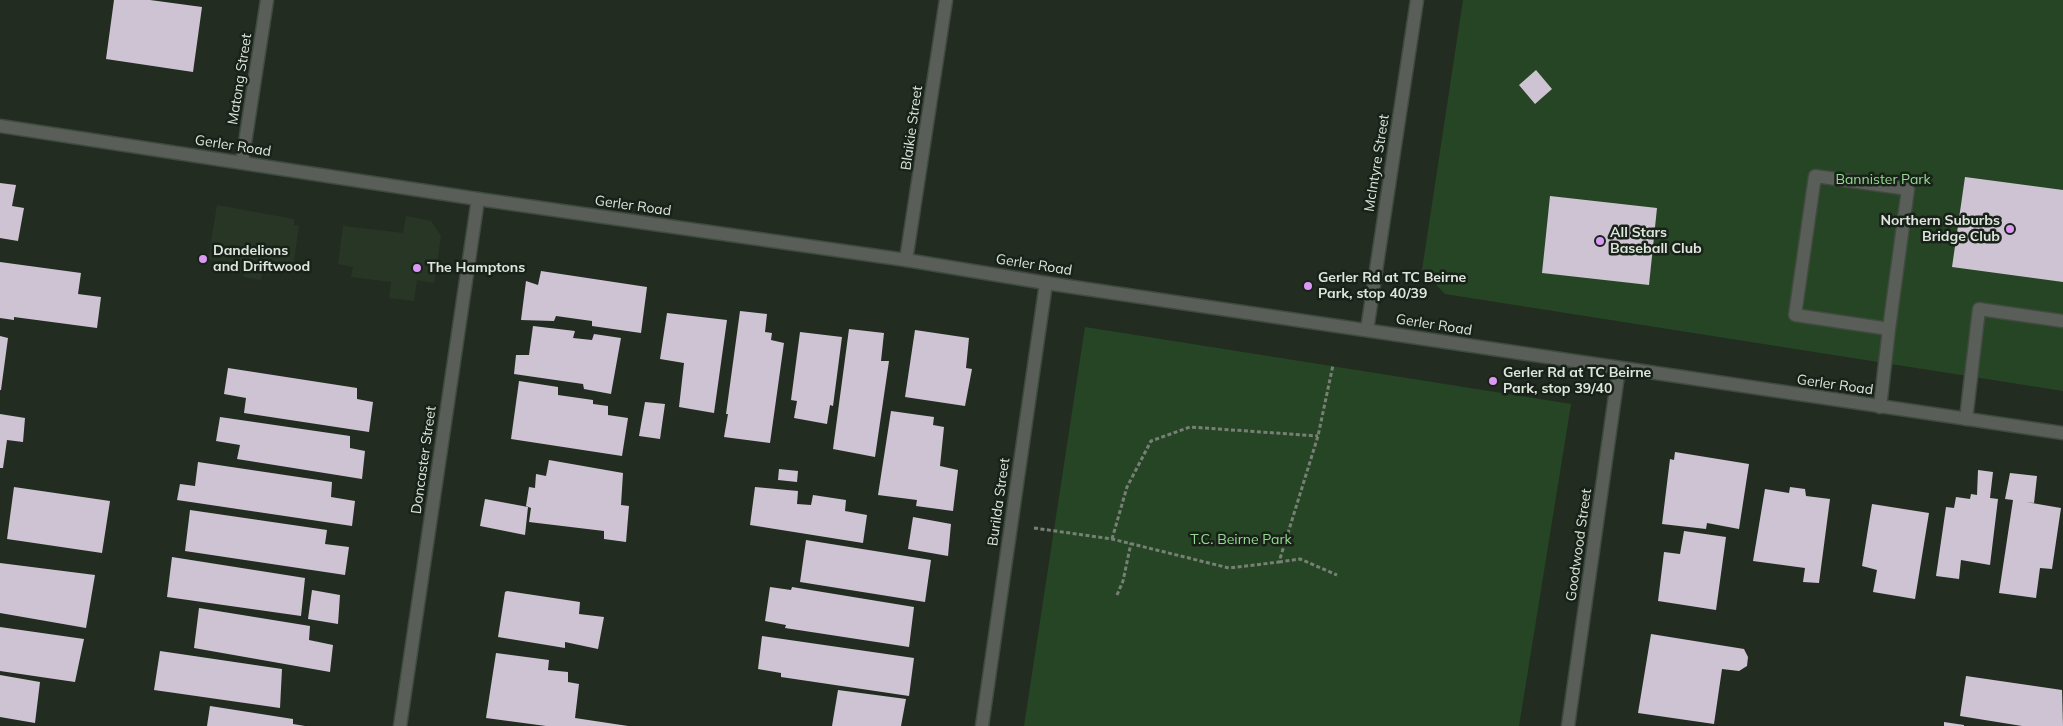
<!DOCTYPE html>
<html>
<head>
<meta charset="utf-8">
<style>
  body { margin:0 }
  canvas { display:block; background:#222c21 }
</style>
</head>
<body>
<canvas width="2063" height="726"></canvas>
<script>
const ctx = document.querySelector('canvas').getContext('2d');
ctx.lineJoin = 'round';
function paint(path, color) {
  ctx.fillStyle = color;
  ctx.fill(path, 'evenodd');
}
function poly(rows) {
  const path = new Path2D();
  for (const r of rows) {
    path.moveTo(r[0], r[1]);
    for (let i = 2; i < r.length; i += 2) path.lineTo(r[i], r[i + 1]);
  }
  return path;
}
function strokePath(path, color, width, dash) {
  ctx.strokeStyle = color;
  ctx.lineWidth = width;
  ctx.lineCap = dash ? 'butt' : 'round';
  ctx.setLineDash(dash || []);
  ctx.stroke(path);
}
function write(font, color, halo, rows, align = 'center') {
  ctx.font = font + ' Mulish,sans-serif';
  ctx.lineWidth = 5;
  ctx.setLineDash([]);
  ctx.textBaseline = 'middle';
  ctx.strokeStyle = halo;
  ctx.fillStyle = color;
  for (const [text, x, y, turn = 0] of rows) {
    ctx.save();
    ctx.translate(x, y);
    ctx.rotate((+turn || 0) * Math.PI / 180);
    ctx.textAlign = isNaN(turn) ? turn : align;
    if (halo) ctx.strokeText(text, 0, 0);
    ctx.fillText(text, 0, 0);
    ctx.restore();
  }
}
const built = poly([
  [217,205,294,219,294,225,299,226,292,273,263,269,261,280,243,277,244,273,223,271,224,262,208,260],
  [406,216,431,221,441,236,434,283,417,280,414,301,389,298,391,282,351,277,353,267,338,264,343,226,403,233]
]);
const green = poly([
  [1463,0,2063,0,2063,391,1445,294,1422,270],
  [1085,327,1571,404,1519,726,1024,726]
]);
const building = poly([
  [114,0,150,0,202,7,193,72,106,59],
  [1536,70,1552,89,1535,104,1519,85],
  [1965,177,2063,190,2063,282,1952,267],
  [0,183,16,185,12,206,24,208,18,241,0,238],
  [1550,196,1657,208,1649,285,1542,273],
  [0,262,81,273,78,294,101,297,97,328,14,317,14,320,0,318],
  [541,271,647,287,641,333,592,326,592,321,556,316,554,321,521,320,526,281,538,285],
  [740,311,767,314,765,332,772,333,771,340,784,343,770,443,724,437,728,414,726,414],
  [667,313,727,320,714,413,679,407,684,363,660,359],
  [533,326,575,331,573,338,592,340,594,334,621,338,611,394,584,389,583,384,514,374,516,355,529,355],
  [849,329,884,333,881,361,889,361,875,457,833,449],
  [915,330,969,338,966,368,972,369,965,406,905,397],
  [800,332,842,337,833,406,830,405,827,424,794,418,797,401,791,400],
  [0,336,8,338,1,390,0,390],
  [228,368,357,388,357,399,373,402,369,432,244,413,246,398,224,394],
  [519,381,558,387,558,395,593,400,593,404,608,406,608,415,628,418,622,456,511,439],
  [645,402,665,404,660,439,639,436],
  [891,411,934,417,933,425,944,427,940,466,958,470,953,511,916,506,917,500,878,495],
  [0,414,25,418,23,442,7,440,3,468,0,468],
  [220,417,350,436,350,448,365,451,362,479,237,459,240,445,216,441],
  [1675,452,1749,464,1739,529,1707,523,1706,529,1662,524,1670,459,1674,460],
  [549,460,623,473,621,505,629,506,626,542,604,539,604,531,529,522,531,508,526,506,529,487,535,488,536,474,546,476],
  [198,462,332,482,331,497,355,501,352,526,177,500,180,484,195,486],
  [779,469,798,471,797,482,778,480],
  [1978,470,1993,472,1990,498,1998,499,1990,565,1961,560,1959,579,1936,576,1946,507,1954,508,1956,497,1970,499,1971,494,1977,495],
  [2010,473,2037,476,2034,503,2026,502,2061,508,2052,569,2040,568,2036,598,1999,593,2013,500,2005,499],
  [14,487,110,501,102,553,7,539],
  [755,487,798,491,797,504,811,505,813,495,846,500,845,511,867,515,863,543,750,525],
  [1790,487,1805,489,1806,496,1830,499,1819,583,1803,582,1805,568,1753,561,1765,489,1789,493],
  [485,499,528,507,525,535,480,526],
  [1872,504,1929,513,1915,599,1873,592,1877,570,1862,566],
  [190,510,327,530,325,544,349,547,345,575,185,551],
  [913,517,951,524,948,556,908,549],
  [1684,531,1726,537,1716,610,1658,601,1664,552,1680,554],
  [806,540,931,560,925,602,800,582],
  [172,557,305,578,301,616,167,597],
  [0,563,95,575,86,628,0,613],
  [770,587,791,590,792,587,914,607,909,647,785,628,786,625,765,621],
  [312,590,340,595,338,624,308,619],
  [507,591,580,602,579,614,604,617,598,649,565,642,565,648,498,637,505,592],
  [199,608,310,626,309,640,333,645,330,672,194,648],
  [0,627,84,639,75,682,0,671],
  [1651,634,1744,649,1748,657,1747,666,1739,671,1722,669,1714,724,1638,713],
  [762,636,914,658,909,696,781,677,781,673,758,669],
  [160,651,282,669,280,708,154,690],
  [496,653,549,660,548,670,568,672,568,682,579,684,575,718,628,726,546,726,486,718],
  [0,675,40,682,35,723,0,717],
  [1966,676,2062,690,2063,726,2022,726,1960,716],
  [838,690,906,699,901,726,832,726],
  [210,706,293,719,293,724,305,726,207,726],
  [1944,722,1964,725,1964,726,1944,726]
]);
const path = poly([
  [1034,528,1112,539,1229,568,1279,562,1318,436,1333,365],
  [1112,539,1127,487,1151,441,1190,427,1318,436],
  [1279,562,1300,559,1337,575],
  [1117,595,1123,581,1131,543]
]);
const service = poly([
  [1880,407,1889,329,1908,189,1815,176,1795,315,1889,329],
  [1966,419,1979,309,2063,321]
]);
const minor = poly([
  [242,162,267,0],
  [906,260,946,0],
  [1367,330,1417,0],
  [400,726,478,199],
  [982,726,1046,283],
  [1568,726,1619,368]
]);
const tertiary = poly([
  [0,126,478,199,906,260,1046,283,2063,433]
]);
const markers = [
  [2010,229,5,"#db99f5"],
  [1600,241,5,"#db99f5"],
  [203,259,5,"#db99f5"],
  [417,268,5,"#db99f5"],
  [1308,286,5,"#db99f5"],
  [1493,381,5,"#db99f5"]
];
const streetNames = [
  ["Matong Street",240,79,-81],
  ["Blaikie Street",912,128,-82],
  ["Gerler Road",233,146,9],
  ["McIntyre Street",1377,163,-81],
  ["Gerler Road",633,206,8],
  ["Gerler Road",1034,265,9],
  ["Gerler Road",1434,325,9],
  ["Gerler Road",1835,385,8],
  ["Doncaster Street",424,460,-82],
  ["Burilda Street",999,502,-82],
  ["Goodwood Street",1579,545,-82]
];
const parkNames = [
  ["Bannister Park",1883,180],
  ["T.C. Beirne Park",1241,540]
];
const poiNames = [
  ["Northern Suburbs",2000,221,"right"],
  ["Bridge Club",2000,237,"right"],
  ["All Stars",1610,233],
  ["Baseball Club",1610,249],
  ["Dandelions",213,251],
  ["and Driftwood",213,267],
  ["The Hamptons",427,268],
  ["Gerler Rd at TC Beirne",1318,278],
  ["Park, stop 40/39",1318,294],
  ["Gerler Rd at TC Beirne",1503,373],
  ["Park, stop 39/40",1503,389]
];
paint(built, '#283626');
paint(green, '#264524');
paint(building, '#cec3d3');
strokePath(service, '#404a3f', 15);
strokePath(minor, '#404a3f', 15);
strokePath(tertiary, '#404a3f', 15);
strokePath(path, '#778076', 3, [4, 2.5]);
strokePath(service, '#595e59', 12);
strokePath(minor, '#595e59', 12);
strokePath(tertiary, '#595e59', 12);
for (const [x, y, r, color] of markers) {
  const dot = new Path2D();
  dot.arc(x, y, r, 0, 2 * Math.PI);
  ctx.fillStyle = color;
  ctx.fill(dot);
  strokePath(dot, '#182218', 2);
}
write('14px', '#dee5dd', '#182218', streetNames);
write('14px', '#96db92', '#182218', parkNames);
write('bold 14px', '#dee5dd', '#182218', poiNames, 'left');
</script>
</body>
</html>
